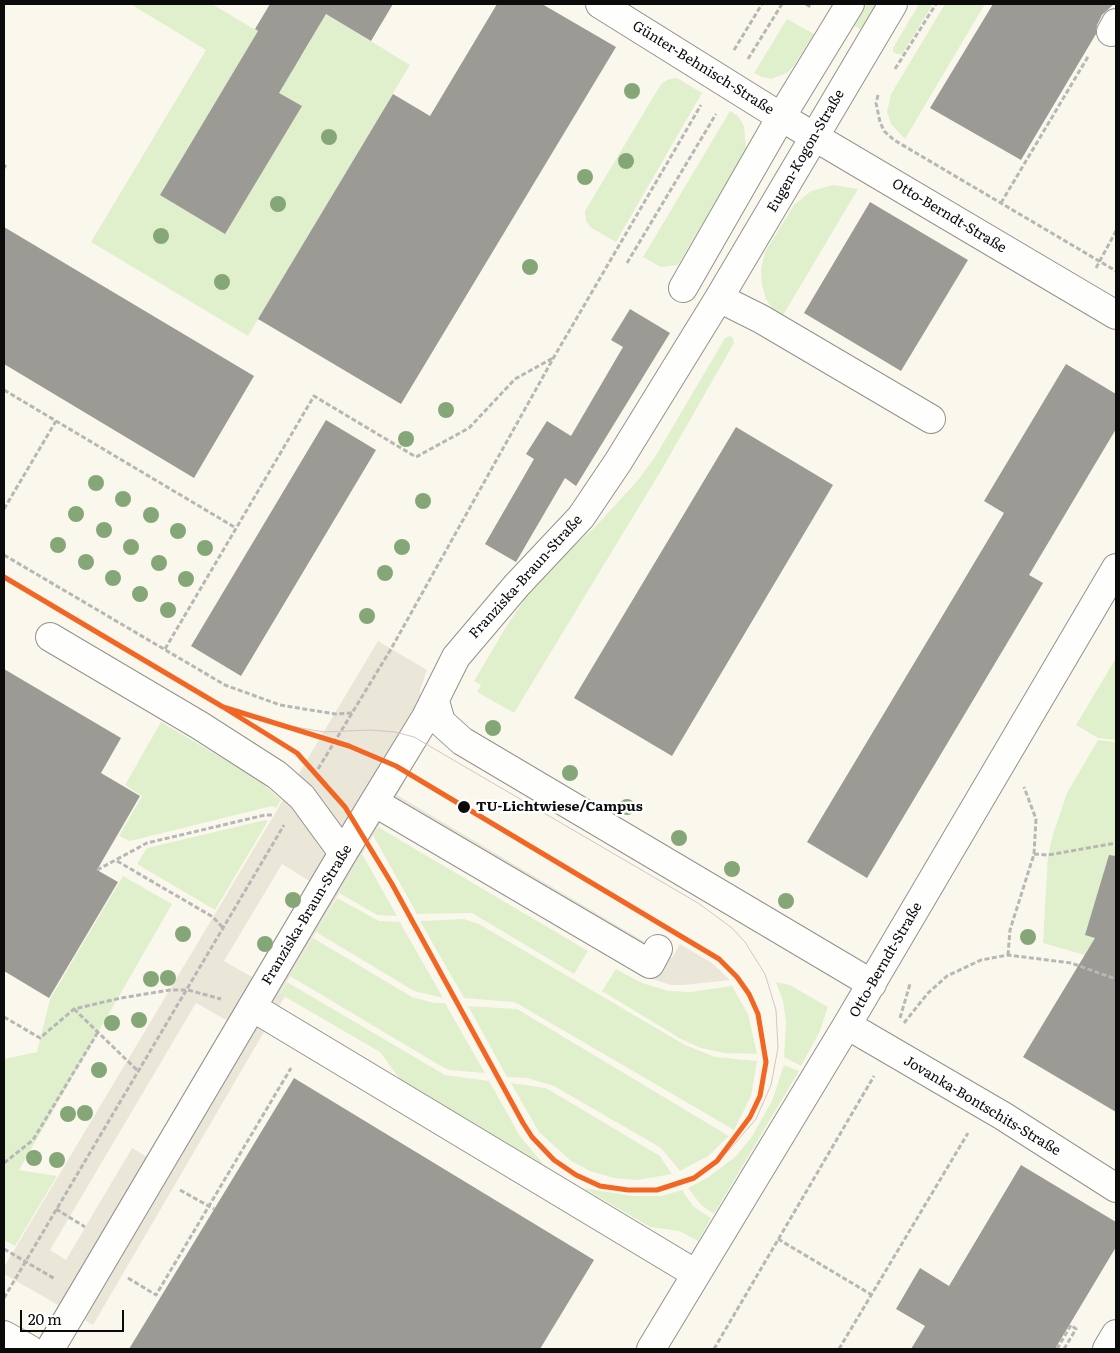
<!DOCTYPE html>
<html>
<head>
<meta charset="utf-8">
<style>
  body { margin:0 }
  #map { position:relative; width:1120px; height:1353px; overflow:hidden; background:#faf8ed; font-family:Literata,serif }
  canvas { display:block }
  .frame { position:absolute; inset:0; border:5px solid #0b0b0b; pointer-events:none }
  .scale { position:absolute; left:20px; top:1310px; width:104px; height:22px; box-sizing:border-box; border:2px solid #0b0b0b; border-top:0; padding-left:6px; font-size:15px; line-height:18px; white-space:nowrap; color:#0b0b0b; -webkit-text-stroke:4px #fff; paint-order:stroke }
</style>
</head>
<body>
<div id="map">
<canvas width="1120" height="1353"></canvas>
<div class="frame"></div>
<div class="scale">20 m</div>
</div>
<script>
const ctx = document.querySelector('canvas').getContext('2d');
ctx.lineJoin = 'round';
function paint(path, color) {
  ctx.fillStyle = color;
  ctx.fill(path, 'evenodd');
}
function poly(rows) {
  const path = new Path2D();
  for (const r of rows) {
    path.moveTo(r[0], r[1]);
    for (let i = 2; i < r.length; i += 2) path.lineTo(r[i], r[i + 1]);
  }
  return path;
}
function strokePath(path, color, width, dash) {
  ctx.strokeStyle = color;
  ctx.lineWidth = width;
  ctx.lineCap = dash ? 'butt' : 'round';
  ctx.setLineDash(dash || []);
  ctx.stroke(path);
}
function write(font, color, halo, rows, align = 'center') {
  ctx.font = font + ' Literata,serif';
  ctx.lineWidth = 5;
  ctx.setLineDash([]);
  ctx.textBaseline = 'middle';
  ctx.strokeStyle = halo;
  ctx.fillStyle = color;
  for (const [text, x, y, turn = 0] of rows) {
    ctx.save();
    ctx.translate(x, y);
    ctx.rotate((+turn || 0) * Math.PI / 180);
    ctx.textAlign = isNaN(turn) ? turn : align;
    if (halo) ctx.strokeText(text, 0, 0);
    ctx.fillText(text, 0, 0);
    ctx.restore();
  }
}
const green = poly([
  [133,4,212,4,301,57,326,14,410,65,248,336,91,242,206,50,132,5],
  [867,4,879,4,863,31,854,26],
  [919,4,933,4,902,54,897,54,893,52,893,48],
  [945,4,985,4,905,139,891,124,887,112,891,94],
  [787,19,814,34,793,67,787,73,771,79,762,77,754,73],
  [677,78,702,93,616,242,590,227,586,221,585,211,661,84,669,79],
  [730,111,738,116,744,126,746,149,678,265,661,267,643,257],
  [833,185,858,189,782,317,773,310,766,299,762,285,761,269,765,252,794,205,811,191],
  [730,336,733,338,734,343,662,469,514,713,477,692,481,685,474,681,506,627,538,579,596,526,639,479,655,457,725,338],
  [1116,658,1116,740,1098,738,1076,725],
  [161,722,256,778,281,800,276,808,272,806,130,841,119,836,142,796,125,785],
  [1098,740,1116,742,1116,964,1043,943,1048,855,1053,834,1067,793],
  [265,820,268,821,215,910,137,864,147,848],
  [378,827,588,951,574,974,472,913,417,914,373,835],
  [362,854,397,916,377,915,339,893],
  [123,876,172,904,19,1170,57,1176,15,1246,4,1240,4,1059,37,1052,50,999],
  [337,898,379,921,400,922,443,998,414,991,316,932],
  [464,919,479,924,685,1045,715,1057,757,1061,751,1096,734,1130,518,1004,513,1002,464,998,420,921],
  [313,938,412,997,435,1003,445,1003,485,1073,449,1070,439,1065,290,976],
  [616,969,642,983,669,991,690,992,732,986,748,1014,757,1054,725,1053,701,1048,681,1039,602,991],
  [287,982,445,1075,489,1081,520,1136,544,1165,402,1082,380,1052,280,994],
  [776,982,790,985,828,1007,820,1031,801,1066,784,1057,786,1022,783,1001],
  [468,1006,517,1009,729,1136,708,1156,680,1171,661,1148,554,1086,527,1078,507,1077],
  [784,1065,799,1071,714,1214,701,1205,688,1188,707,1178,735,1157,751,1138,772,1101],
  [511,1083,546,1088,660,1156,672,1174,638,1180,614,1178,590,1171,571,1161,539,1132],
  [583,1188,633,1196,661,1196,682,1190,693,1206,711,1218,698,1241,679,1231,650,1227]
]);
const plaza = poly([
  [378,641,427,670,420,690,420,698,436,728,397,795,672,958,680,944,712,963,730,980,684,985,671,985,648,978,381,822,280,993,285,996,93,1325,4,1274,4,1267],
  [282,864,311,882,254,978,224,961],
  [196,1003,228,1021,147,1157,132,1148,66,1260,50,1250]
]);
const building = poly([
  [270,4,393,4,371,41,326,14,279,93,302,106,225,234,160,195,258,31,255,29],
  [497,4,542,4,616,47,401,404,258,319,393,94,430,116],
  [993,4,1114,4,1102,15,1097,25,1096,34,1021,160,930,108],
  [870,202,968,260,901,371,804,313],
  [4,227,254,376,194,478,4,364],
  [630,309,670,333,576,486,565,478,516,562,485,544,534,459,526,454,547,421,571,436,623,347,611,340],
  [1066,364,1116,394,1116,429,1029,575,1043,583,867,878,807,842,1004,513,984,501],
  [326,420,376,450,241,676,191,646],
  [736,427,833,485,672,756,574,698],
  [4,669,121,738,101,773,140,796,97,870,118,882,49,998,4,971],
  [1109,855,1116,856,1116,1112,1023,1057,1095,938,1085,935],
  [294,1078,594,1260,540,1349,129,1349],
  [1021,1165,1116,1222,1116,1247,1055,1349,911,1349,925,1326,896,1309,920,1268,949,1286]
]);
const path = poly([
  [806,4,812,8],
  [734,50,762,4],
  [748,59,782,4],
  [895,69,936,4],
  [878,95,876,103,880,122,884,131,894,140,1116,271],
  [4,168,6,165],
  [1001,203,1089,55],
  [627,263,716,114],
  [1096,268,1116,231],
  [4,390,236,528],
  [4,509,56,421],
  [4,555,225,685,280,705,335,714,352,713],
  [165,649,314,396,416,457,469,428,515,379,553,358],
  [318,769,391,649,554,357,701,105],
  [1034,854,1048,855,1116,843],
  [117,861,213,917,223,928],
  [97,870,147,843,265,815,273,815],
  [1008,955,1010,930,1034,854,1036,819,1024,787],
  [74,1009,139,1072],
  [4,1017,40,1038,74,1009,121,998,170,990,188,990,221,999],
  [900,1018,910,984],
  [904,1023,928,993,947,976,981,960,1008,955,1071,963,1116,979],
  [4,1163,33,1140,98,1032],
  [180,1190,214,1209],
  [56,1209,85,1227],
  [778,1239,872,1295],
  [4,1249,55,1279],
  [128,1278,156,1295,291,1068],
  [4,1298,284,825],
  [714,1349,874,1076],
  [839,1349,968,1133],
  [1057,1349,1071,1325,1076,1329,1064,1349]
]);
const minor = poly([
  [600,4,781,117,1116,315],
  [1111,32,1116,23],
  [683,288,781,117,850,4],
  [719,298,761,319,931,419],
  [50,637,199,725,277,775,302,797,343,853],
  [435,701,441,722,462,741,872,984],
  [374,802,650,964,658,949],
  [252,1007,696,1274],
  [847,1025,1003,1116,1116,1188],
  [4,1335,29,1349],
  [50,1349,343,853,426,717,456,657,517,585,581,517,618,462,719,298,893,4],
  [651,1349,847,1025,1116,568],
  [1107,1349,1116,1334]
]);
const tram = poly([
  [266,722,324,732,370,730,395,732,414,737,698,903,732,928,745,942,765,974,776,1010,778,1048,771,1085,756,1119,731,1148,717,1161]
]);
const tram1 = poly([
  [4,577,223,707],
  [223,707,349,746,396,766,719,959,737,977,749,994,758,1014,766,1062,760,1096,750,1117,717,1161,694,1178,657,1190,628,1190,600,1186,576,1175,554,1160,532,1137,523,1123,392,884,345,807,297,753,223,707]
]);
const trees = [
  [632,91],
  [329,137],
  [626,161],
  [585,177],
  [278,204],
  [161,236],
  [530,267],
  [222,282],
  [446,410],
  [406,439],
  [96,483],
  [123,499],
  [423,501],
  [76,514],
  [151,515],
  [104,530],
  [178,531],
  [58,545],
  [131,547],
  [402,547],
  [205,548],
  [86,562],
  [159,563],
  [385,573],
  [113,578],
  [186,579],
  [140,594],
  [168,610],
  [367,616],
  [493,728],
  [570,773],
  [627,807],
  [679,838],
  [732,869],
  [293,900],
  [786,901],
  [183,934],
  [1028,937],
  [265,944],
  [168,978],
  [151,979],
  [139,1020],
  [112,1023],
  [99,1070],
  [85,1113],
  [68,1114],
  [34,1158],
  [57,1160]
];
const markers = [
  [464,807,7,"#0b0b0b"]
];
const streetNames = [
  ["Günter-Behnisch-Straße",703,68,32],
  ["Eugen-Kogon-Straße",806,151,-60],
  ["Otto-Berndt-Straße",949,216,31],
  ["Franziska-Braun-Straße",526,577,-48],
  ["Franziska-Braun-Straße",307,915,-59],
  ["Otto-Berndt-Straße",886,960,-60],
  ["Jovanka-Bontschits-Straße",982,1106,31]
];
const stopNames = [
  ["TU-Lichtwiese/Campus",476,807]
];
paint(green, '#e1f0cc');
paint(plaza, '#eae7d9');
paint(building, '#9c9a94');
strokePath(minor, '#93928d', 30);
strokePath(path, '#b7b7b5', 3, [5, 2.5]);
strokePath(minor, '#fefefc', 28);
strokePath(tram, '#d7c3c2', 1);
strokePath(tram1, '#f26522', 5);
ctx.fillStyle = '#85a778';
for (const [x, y] of trees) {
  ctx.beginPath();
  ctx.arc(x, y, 8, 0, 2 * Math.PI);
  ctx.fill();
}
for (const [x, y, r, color] of markers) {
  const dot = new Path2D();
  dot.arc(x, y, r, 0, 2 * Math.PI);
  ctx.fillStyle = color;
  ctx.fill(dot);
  strokePath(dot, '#fff', 2);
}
write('14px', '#0b0b0b', '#fff', streetNames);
write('bold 14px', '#0b0b0b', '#fff', stopNames, 'left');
</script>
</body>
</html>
